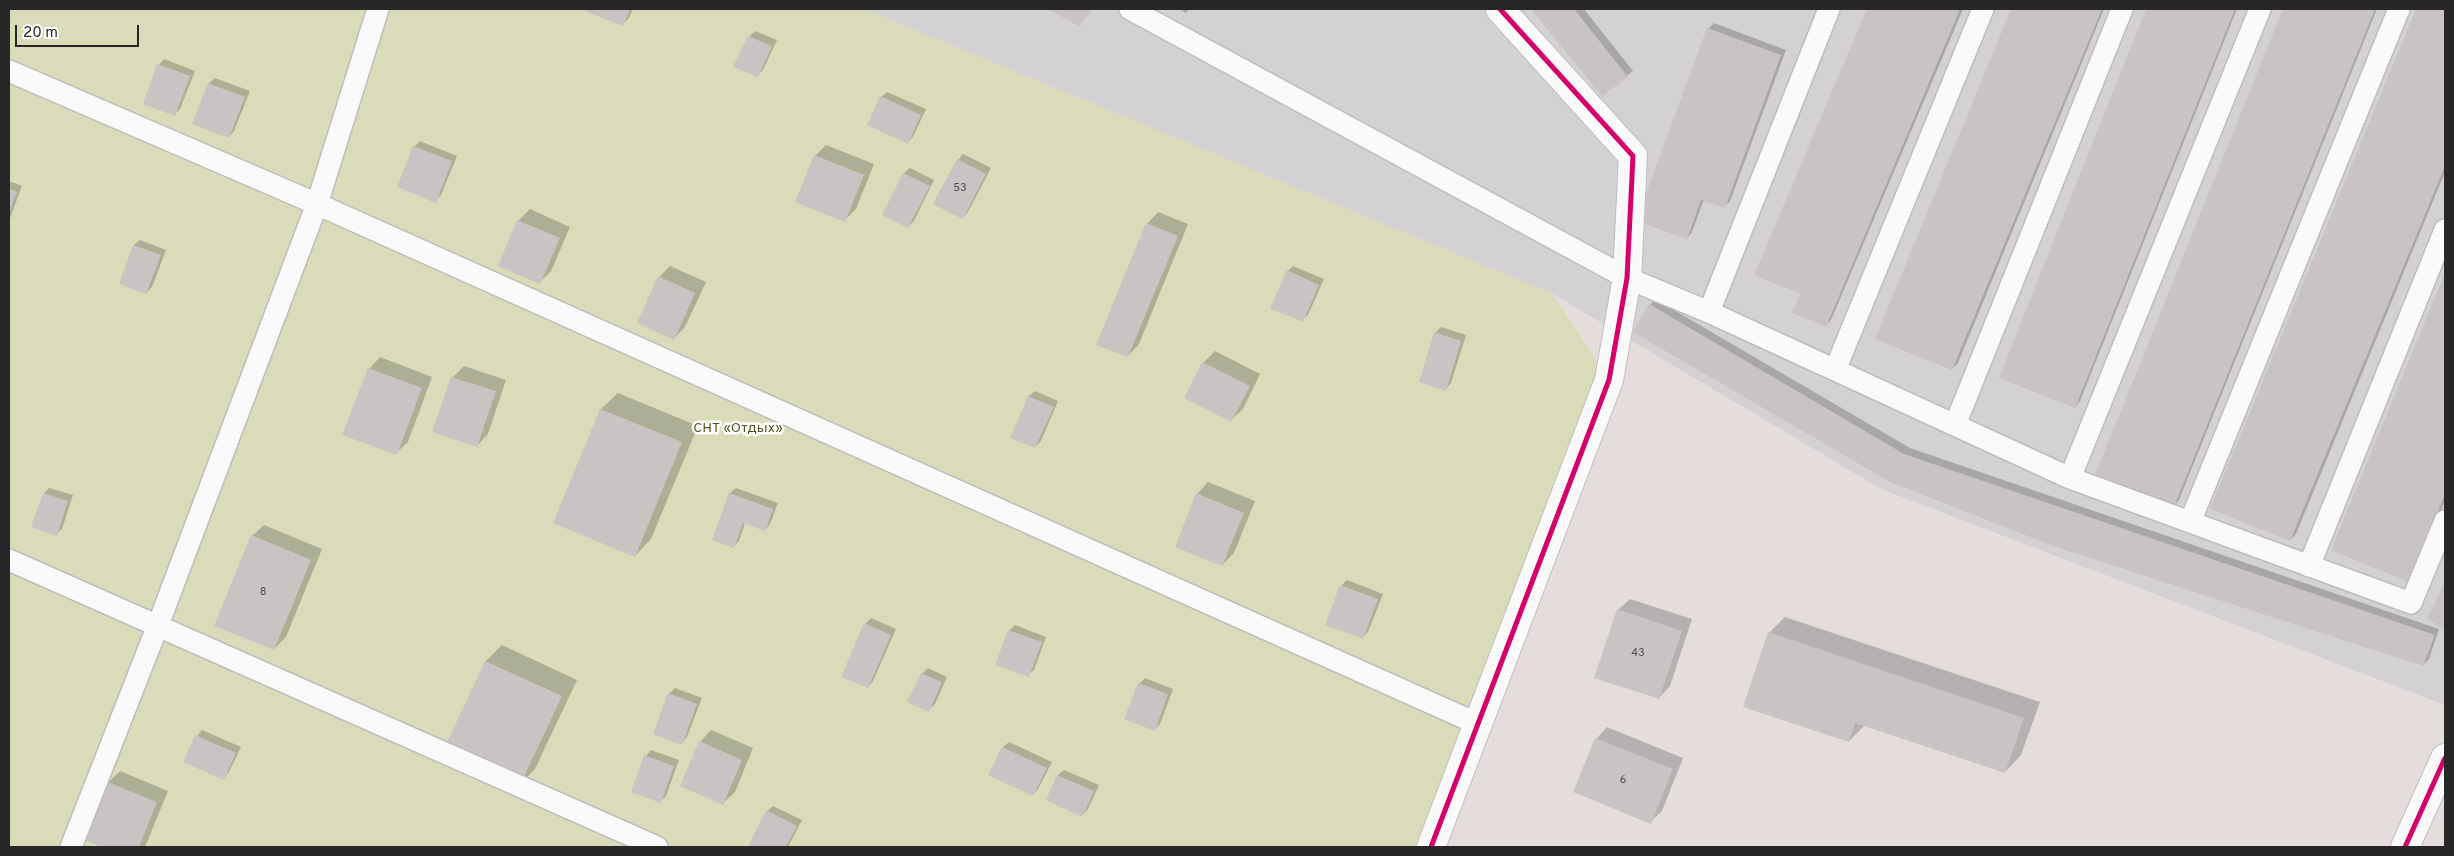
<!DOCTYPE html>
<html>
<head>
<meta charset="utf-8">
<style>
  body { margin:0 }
  #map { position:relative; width:2454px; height:856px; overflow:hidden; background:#e4dddc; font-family:Overpass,sans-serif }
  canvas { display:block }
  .frame { position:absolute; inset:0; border:10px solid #272727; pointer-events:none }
  .scale { position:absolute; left:15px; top:25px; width:124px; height:22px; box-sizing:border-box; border:2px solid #272727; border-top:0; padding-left:6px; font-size:15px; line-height:18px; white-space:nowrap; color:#272727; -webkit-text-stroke:4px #fff; paint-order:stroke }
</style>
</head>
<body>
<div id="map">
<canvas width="2454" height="856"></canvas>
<div class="frame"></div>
<div class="scale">20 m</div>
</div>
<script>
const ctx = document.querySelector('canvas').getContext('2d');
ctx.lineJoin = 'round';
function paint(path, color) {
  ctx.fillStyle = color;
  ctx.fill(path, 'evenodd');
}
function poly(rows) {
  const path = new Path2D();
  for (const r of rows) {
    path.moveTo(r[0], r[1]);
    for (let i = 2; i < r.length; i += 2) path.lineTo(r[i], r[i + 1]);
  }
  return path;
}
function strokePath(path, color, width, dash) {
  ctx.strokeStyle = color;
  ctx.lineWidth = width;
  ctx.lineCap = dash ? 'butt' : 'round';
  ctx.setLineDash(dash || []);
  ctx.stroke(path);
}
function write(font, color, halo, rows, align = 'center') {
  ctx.font = font + ' Overpass,sans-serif';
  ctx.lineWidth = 5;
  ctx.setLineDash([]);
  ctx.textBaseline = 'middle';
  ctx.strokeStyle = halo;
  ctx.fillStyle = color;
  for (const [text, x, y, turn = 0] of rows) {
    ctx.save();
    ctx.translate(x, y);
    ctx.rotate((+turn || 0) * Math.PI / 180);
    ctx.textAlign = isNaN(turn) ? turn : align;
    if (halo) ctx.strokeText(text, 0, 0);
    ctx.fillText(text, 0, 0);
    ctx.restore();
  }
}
const industrial = poly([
  [864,9,2445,9,2445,705,1881,489,1553,294]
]);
const green = poly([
  [9,9,864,9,1553,294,1609,380,1415,847,9,847]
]);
const shadow = poly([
  [587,9,633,9,629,18,623,24],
  [1180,9,1189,9,1186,13],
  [1533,9,1584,9,1633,71,1602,95],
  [1868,9,1963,9,1831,320,1826,325,1802,293,1756,274],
  [2013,9,2104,9,1958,363,1952,369,1877,338],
  [2147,9,2237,9,2080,401,2075,407,2000,377],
  [2284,9,2377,9,2179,500,2174,506,2096,474],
  [2418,9,2445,9,2445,172,2296,534,2290,540,2212,508],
  [1714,23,1786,50,1730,201,1724,207,1704,199,1692,232,1687,238,1708,29],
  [755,31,777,40,763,70,757,76,749,37],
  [164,59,195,71,180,109,174,115,159,65],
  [215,78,250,91,234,131,229,137,193,123,209,83],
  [887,92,926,109,913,137,908,142,881,97],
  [420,141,457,156,441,195,435,201,414,147],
  [826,145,874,164,856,209,844,221,815,156],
  [963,154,991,168,968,212,963,218,958,160],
  [910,168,934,180,914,221,908,227,883,214,904,173],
  [9,181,22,186,9,221],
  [530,209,570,227,551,271,540,282,518,221],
  [1158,212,1188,224,1139,344,1128,356,1147,224],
  [140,240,166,250,152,287,146,293,120,283,134,245],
  [670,266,706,282,685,327,674,338,659,277],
  [1293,266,1324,279,1308,315,1302,320,1288,271],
  [2445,276,2445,500,2415,575,2333,549],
  [1655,299,1910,448,2439,629,2429,659,2423,665,2056,546,1650,305],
  [1441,327,1466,335,1451,383,1446,389,1435,333],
  [1215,351,1260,374,1243,409,1231,420,1186,397,1203,363],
  [380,357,432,377,408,442,396,453,369,369],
  [464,366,506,380,488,434,477,446,434,431,453,377],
  [1035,391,1058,401,1041,441,1035,447,1029,396],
  [618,393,698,426,651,539,635,556,554,522,601,409],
  [1208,482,1255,501,1234,553,1222,565,1197,494],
  [49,488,73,495,62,529,56,534,44,493],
  [736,488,778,503,770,524,765,530,745,523,739,541,733,547,713,539,730,493],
  [264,525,322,549,286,637,274,649,252,536],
  [1347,580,1383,594,1368,632,1362,638,1341,586],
  [1630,599,1692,619,1670,686,1659,698,1618,610],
  [1785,617,2040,702,2021,755,2005,772,1865,725,1849,741,1769,633],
  [871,618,896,629,873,681,868,687,865,624],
  [1015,625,1046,637,1034,670,1028,675,1009,631],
  [502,645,577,680,535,769,519,785,444,750,486,661],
  [928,668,947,677,935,704,929,710,922,674],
  [1145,678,1173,689,1160,724,1154,730,1139,684],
  [675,688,702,698,687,737,681,743,669,694],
  [1607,727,1683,758,1662,811,1650,822,1596,739],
  [202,730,241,747,229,772,224,778,185,761,197,736],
  [711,730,753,748,735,792,723,803,700,742],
  [1009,742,1052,762,1038,789,1033,795,990,775,1003,747],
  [651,750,679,760,666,796,660,802,646,756],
  [1064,770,1099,785,1088,809,1082,815,1047,799,1058,775],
  [120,771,168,791,145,847,105,847,86,840,108,783],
  [773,806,802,820,788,847,749,847,767,811]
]);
const building = poly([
  [586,9,630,9,623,26,585,11],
  [1049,9,1093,9,1079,27],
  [1531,9,1574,9,1628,77,1602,96],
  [1867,9,1960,9,1826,327,1792,313,1800,294,1754,275],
  [2011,9,2102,9,1952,370,1875,339],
  [2146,9,2235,9,2075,408,1999,378],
  [2283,9,2375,9,2174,507,2095,475],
  [2416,9,2445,9,2445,166,2290,541,2210,509],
  [1707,28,1781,55,1725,208,1701,200,1687,239,1636,221],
  [748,36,772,46,758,77,733,67],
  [157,64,190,76,175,116,143,104],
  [208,83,245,97,229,138,192,124],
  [880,96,921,115,908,144,867,125],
  [413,146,452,161,436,203,397,187],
  [814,155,864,175,845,222,795,202],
  [957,159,986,174,963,219,933,204],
  [903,173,930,186,908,228,882,215],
  [9,189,17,192,9,213],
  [517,220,560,238,540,284,498,266],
  [1146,223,1178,236,1128,357,1096,345],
  [133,245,161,255,146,294,119,284],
  [1287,270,1319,285,1303,322,1270,308],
  [2445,273,2445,494,2409,582,2331,550],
  [658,276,695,293,674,340,637,323],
  [1649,304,1904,454,2435,635,2423,666,2056,547,1890,482,1633,332],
  [1434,332,1461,341,1446,391,1419,382],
  [1202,362,1250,386,1231,422,1184,398],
  [368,368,422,388,397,455,342,435],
  [451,377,496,391,477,447,432,432],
  [1028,396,1054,407,1035,448,1010,438],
  [600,409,682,442,635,557,553,523],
  [43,493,68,501,57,536,31,527],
  [729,493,773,509,765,531,743,523,734,548,712,540],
  [1196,493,1244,513,1222,566,1175,547],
  [251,535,311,560,274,650,214,626],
  [2445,582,2445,629,2427,619],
  [1340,585,1378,599,1363,639,1325,625],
  [1617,609,1682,631,1659,699,1594,678],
  [864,623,891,635,868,688,841,677],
  [1008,630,1042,642,1029,677,995,665],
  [1768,632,2024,718,2005,773,1855,723,1849,742,1743,707],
  [485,661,562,696,519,787,443,751],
  [921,673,942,682,929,712,907,702],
  [1138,683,1168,694,1155,731,1124,719],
  [668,693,697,704,682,745,653,734],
  [195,735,236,753,224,780,183,762],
  [1595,738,1673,769,1651,824,1573,792],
  [699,741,742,760,723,805,680,786],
  [1002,747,1047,768,1033,796,988,775],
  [644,755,674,766,661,803,631,792],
  [1057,775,1094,791,1082,817,1046,800],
  [107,782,157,802,139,847,102,847,84,840],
  [766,810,797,826,786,847,748,847]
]);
const lane = poly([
  [1130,9,1627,278,1709,312,2070,478,2411,603,2445,521],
  [9,71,317,204,1478,724],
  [1709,312,1829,9],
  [1835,370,1983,9],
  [1955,425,2122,9],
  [2070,478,2260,9],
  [2190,522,2399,9],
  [9,560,657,847],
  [2309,566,2445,230],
  [71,847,158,625,317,204,378,9]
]);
const street = poly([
  [1431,847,1609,380,1627,278,1633,156,1500,9],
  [2405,847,2445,758]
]);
const cycleway = poly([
  [1431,847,1609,380,1627,278,1633,156,1500,9],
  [2405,847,2445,758]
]);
const numberNames = [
  ["53",960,189],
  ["8",263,593],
  ["43",1638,654],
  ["6",1623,781]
];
const parkNames = [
  ["СНТ «Отдых»",738,429]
];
paint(industrial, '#d3d1d3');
paint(green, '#d9dbb9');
paint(shadow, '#0003');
paint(building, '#c9c4c3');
strokePath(lane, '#bebdbd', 24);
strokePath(street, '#bebdbd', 30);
strokePath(lane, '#fbfafa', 21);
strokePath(street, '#fbfafa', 28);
strokePath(cycleway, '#d6006c', 5);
write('11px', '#515050', null, numberNames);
write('14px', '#4a5921', '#fff', parkNames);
</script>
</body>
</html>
